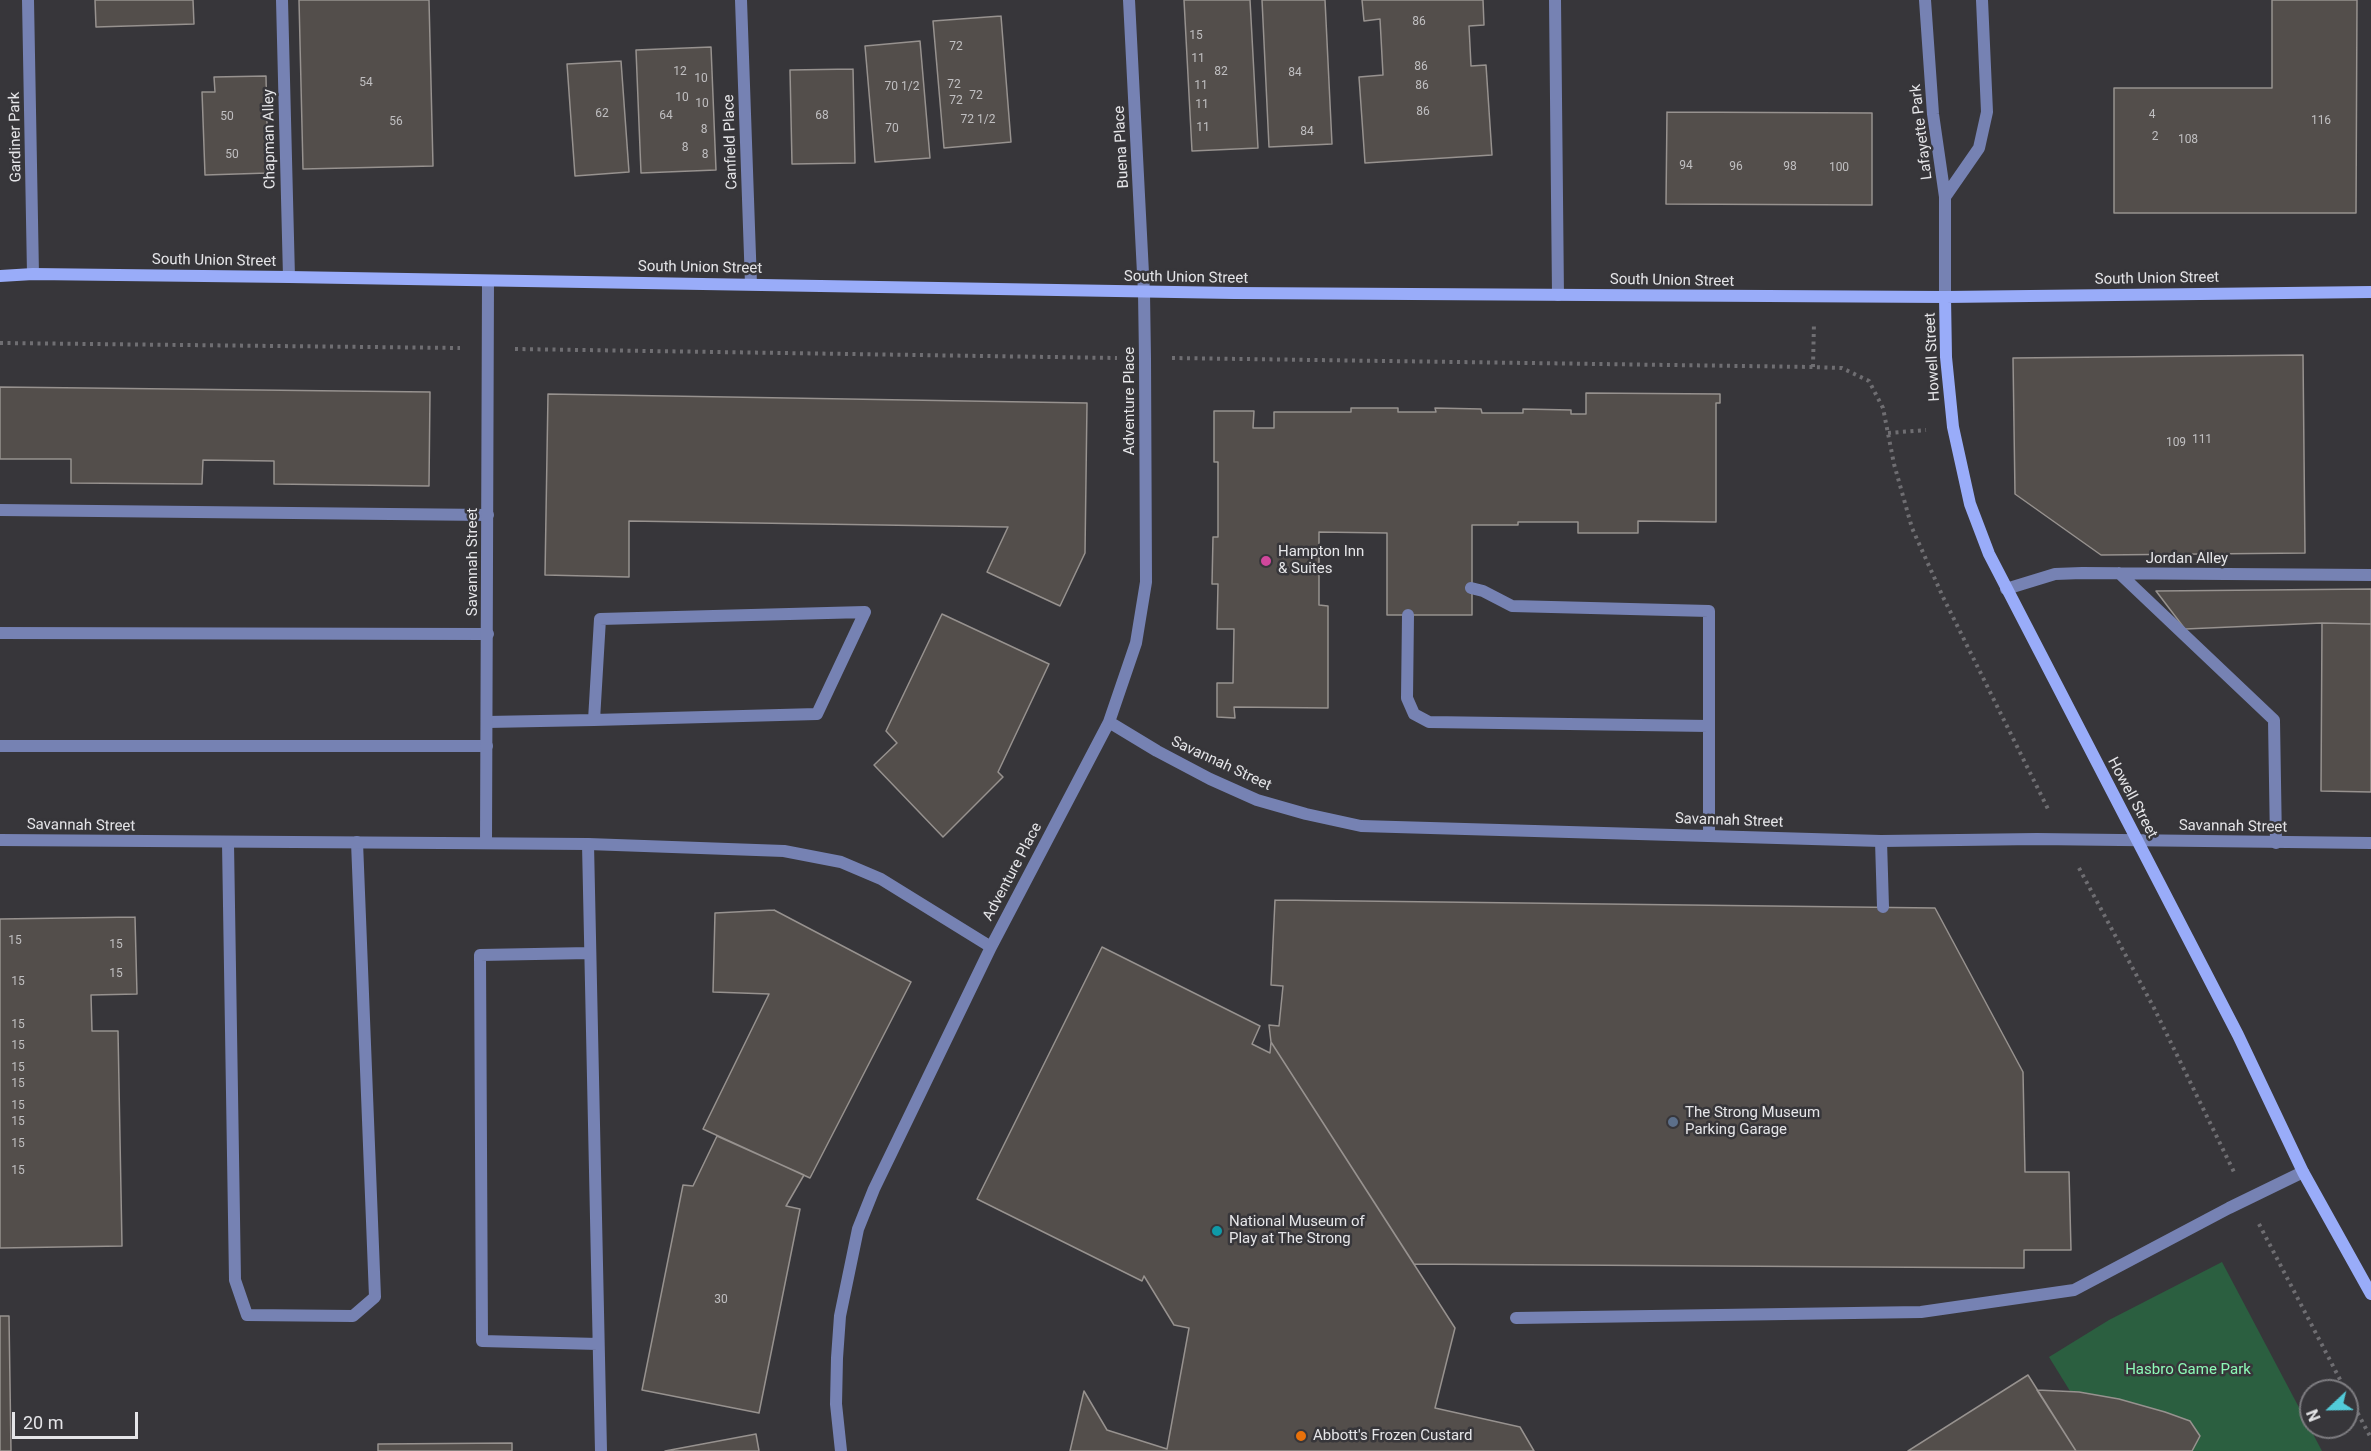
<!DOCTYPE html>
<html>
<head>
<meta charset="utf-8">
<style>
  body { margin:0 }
  #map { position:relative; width:2371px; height:1451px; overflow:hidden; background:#37363a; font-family:Roboto,sans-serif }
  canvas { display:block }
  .north { position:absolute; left:2299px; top:1379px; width:60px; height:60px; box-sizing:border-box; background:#37363a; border:2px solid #7d7c80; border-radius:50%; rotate:248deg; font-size:16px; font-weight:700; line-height:24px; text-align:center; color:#e5e5e8 }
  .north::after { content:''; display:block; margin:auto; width:21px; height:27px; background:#52cbd9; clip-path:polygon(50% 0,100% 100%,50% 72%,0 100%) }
  .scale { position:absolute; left:12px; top:1412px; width:126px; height:27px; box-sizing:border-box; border:3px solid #e5e5e8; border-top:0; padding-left:8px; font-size:18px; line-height:21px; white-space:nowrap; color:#e5e5e8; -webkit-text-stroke:4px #37363a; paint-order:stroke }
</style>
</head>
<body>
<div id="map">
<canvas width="2371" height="1451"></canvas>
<div class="north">N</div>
<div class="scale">20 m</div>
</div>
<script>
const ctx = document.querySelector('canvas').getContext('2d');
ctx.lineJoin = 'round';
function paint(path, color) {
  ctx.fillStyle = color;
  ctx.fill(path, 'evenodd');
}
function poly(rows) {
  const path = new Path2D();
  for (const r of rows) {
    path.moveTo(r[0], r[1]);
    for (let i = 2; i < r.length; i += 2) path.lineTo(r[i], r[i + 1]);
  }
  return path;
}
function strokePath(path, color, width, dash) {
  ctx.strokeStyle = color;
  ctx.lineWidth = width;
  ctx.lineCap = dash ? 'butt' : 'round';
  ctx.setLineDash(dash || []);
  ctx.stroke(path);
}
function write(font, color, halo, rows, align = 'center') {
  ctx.font = font + ' Roboto,sans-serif';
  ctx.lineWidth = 5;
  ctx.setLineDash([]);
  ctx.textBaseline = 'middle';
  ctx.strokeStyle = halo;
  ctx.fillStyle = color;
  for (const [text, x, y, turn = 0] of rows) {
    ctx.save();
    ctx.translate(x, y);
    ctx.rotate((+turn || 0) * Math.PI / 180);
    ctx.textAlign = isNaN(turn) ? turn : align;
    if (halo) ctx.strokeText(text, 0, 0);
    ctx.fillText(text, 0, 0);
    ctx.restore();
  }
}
const green = poly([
  [2222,1262,2322,1451,2107,1451,2049,1357,2109,1320]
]);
const building = poly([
  [95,0,193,0,194,24,96,27,95,0],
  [299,0,429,0,433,166,303,169,299,0],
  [1184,0,1250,0,1258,148,1192,151,1184,0],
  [1262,0,1325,0,1332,144,1269,147,1262,0],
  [1362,0,1483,0,1484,25,1469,26,1471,66,1486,65,1492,155,1365,163,1359,77,1383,75,1380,19,1364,21,1362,0],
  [2272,0,2357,0,2356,213,2114,213,2114,88,2272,88,2272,0],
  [1001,16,1011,142,944,148,933,21,1001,16],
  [920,41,930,158,875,162,865,46,920,41],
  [711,47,716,170,641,173,636,50,711,47],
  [621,61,629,172,575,176,567,64,621,61],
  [853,69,855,163,792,164,790,70,853,69],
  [266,76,268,173,205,175,202,92,215,92,214,77,266,76],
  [1667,112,1872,113,1872,205,1666,204,1667,112],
  [2303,355,2305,553,2101,555,2015,494,2013,358,2303,355],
  [0,387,430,392,429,486,274,484,274,461,203,460,202,484,71,483,71,459,0,459,0,387],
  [1586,393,1720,394,1720,403,1716,403,1716,522,1638,521,1638,533,1578,533,1578,522,1518,522,1518,525,1472,525,1472,615,1387,615,1387,533,1319,532,1319,605,1328,606,1328,708,1234,707,1235,718,1217,717,1217,683,1233,683,1234,629,1217,629,1218,584,1212,584,1213,537,1218,537,1218,462,1214,462,1214,411,1254,411,1253,428,1274,428,1274,412,1351,412,1351,408,1398,408,1398,412,1436,412,1435,408,1481,409,1482,413,1523,413,1523,409,1571,410,1571,414,1586,414,1586,393],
  [548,394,1087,403,1085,553,1060,606,987,572,1008,527,629,521,629,577,545,575,548,394],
  [2371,589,2371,624,2322,623,2185,629,2156,591,2371,589],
  [942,614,1049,664,998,772,1003,777,943,837,874,765,897,743,886,731,942,614],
  [2322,623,2371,624,2371,792,2321,791,2322,623],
  [1275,900,1935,908,2023,1072,2025,1172,2069,1172,2071,1250,2024,1250,2024,1268,1414,1264,1271,1042,1269,1025,1279,1026,1283,986,1271,985,1275,900],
  [774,910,911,982,810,1178,703,1129,769,994,713,992,715,913,774,910],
  [135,917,137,994,91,995,92,1031,118,1031,122,1246,0,1248,0,919,135,917],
  [1102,947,1260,1026,1252,1044,1270,1053,1271,1042,1455,1328,1435,1408,1520,1427,1534,1451,1070,1451,1084,1391,1107,1430,1167,1449,1189,1328,1174,1325,1144,1276,1142,1281,977,1199,1102,947],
  [717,1136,804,1175,786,1206,800,1209,759,1413,642,1390,683,1185,693,1186,717,1136],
  [0,1316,9,1316,11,1451,0,1451,0,1316],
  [2028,1375,2076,1451,1908,1451,2028,1375],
  [2037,1390,2079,1392,2119,1399,2165,1412,2190,1421,2200,1436,2192,1451,2076,1451,2037,1390],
  [756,1434,759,1451,665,1451,756,1434],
  [512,1443,512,1451,378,1451,378,1444,512,1443]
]);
const path = poly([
  [0,343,460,348],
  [515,349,1117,358],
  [1172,358,1813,367,1842,368,1869,381,1883,408,1894,464,1912,528,1943,597,2049,811],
  [1813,367,1814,322],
  [1888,433,1926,430],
  [2079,868,2154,1008,2235,1174],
  [2259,1224,2346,1391],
  [2347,1393,2371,1438]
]);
const service = poly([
  [282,0,289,277],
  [1555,0,1558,295],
  [0,510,488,515],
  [2119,573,2274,720,2276,843],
  [1471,588,1483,591,1512,606,1709,611,1709,835],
  [2006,589,2055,574,2082,573,2371,575],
  [1408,615,1407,698,1414,714,1429,722,1709,726],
  [0,633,488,634],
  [487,722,594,720,817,714,865,612,600,619,594,720],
  [0,746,487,746],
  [1881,841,1883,907],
  [228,843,235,1280,247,1315,353,1316,375,1297,357,842],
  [588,844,601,1451],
  [590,953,480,955,482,1341,598,1344],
  [1516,1318,1921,1312,2074,1290,2229,1208,2303,1172]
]);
const minor = poly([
  [28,0,33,274],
  [741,0,751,284],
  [1925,0,1933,114,1945,197,1945,297],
  [1945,197,1979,148,1987,112,1982,0],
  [1109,722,1157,751,1210,779,1257,800,1306,814,1361,826,1881,841,2037,839,2371,843],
  [0,840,588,844,784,851,841,862,881,879,991,947],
  [486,843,488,281],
  [841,1451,836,1404,837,1358,840,1316,858,1229,874,1189,991,947,1109,722,1136,643,1146,582,1145,358,1144,293,1129,0]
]);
const secondary = poly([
  [0,276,33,274,289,277,1234,293,1945,297,2371,292],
  [1945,297,1946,357,1953,427,1970,504,1989,554,2238,1035,2303,1172,2371,1294]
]);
const markers = [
  [1266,561,6,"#d1479c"],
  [1673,1122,6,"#5c6f8a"],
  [1217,1231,6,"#0f9aa8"],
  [1301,1436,6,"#e8710a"]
];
const numberNames = [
  ["86",1419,22],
  ["15",1196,36],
  ["72",956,47],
  ["11",1198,59],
  ["86",1421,67],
  ["12",680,72],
  ["82",1221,72],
  ["84",1295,73],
  ["10",701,79],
  ["54",366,83],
  ["72",954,85],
  ["11",1201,86],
  ["86",1422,86],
  ["70 1/2",902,87],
  ["72",976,96],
  ["10",682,98],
  ["72",956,101],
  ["10",702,104],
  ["11",1202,105],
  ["86",1423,112],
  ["62",602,114],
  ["4",2152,115],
  ["64",666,116],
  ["68",822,116],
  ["50",227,117],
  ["72 1/2",978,120],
  ["116",2321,121],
  ["56",396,122],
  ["11",1203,128],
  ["70",892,129],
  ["8",704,130],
  ["84",1307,132],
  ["2",2155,137],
  ["108",2188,140],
  ["8",685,148],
  ["50",232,155],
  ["8",705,155],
  ["94",1686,166],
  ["96",1736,167],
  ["98",1790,167],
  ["100",1839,168],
  ["111",2202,440],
  ["109",2176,443],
  ["15",15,941],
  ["15",116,945],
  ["15",116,974],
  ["15",18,982],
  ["15",18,1025],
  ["15",18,1046],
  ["15",18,1068],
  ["15",18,1084],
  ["15",18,1106],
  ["15",18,1122],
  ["15",18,1144],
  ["15",18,1171],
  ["30",721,1300]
];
const streetNames = [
  ["Lafayette Park",1922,132,-97],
  ["Gardiner Park",16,137,-91],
  ["Chapman Alley",270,139,-91],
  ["Canfield Place",731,142,-92],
  ["Buena Place",1122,147,-93],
  ["South Union Street",214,261,1],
  ["South Union Street",700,268,1],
  ["South Union Street",1186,278,1],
  ["South Union Street",2157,279,-1],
  ["South Union Street",1672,281,1],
  ["Howell Street",1933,357,-93],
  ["Adventure Place",1130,401,-90],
  ["Jordan Alley",2187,559],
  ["Savannah Street",473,562,-90],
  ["Savannah Street",1221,764,25],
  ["Howell Street",2132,798,62],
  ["Savannah Street",1729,821,2],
  ["Savannah Street",81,826,1],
  ["Savannah Street",2233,827,1],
  ["Adventure Place",1013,872,-62]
];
const poiNames = [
  ["Hampton Inn",1278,552],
  ["& Suites",1278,569],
  ["The Strong Museum",1685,1113],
  ["Parking Garage",1685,1130],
  ["National Museum of",1229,1222],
  ["Play at The Strong",1229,1239],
  ["Abbott's Frozen Custard",1313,1436]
];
const parkNames = [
  ["Hasbro Game Park",2188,1370]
];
paint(green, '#2b5f40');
paint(building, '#534e4b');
strokePath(building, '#97928f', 1.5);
strokePath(path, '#6f6e72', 4, [3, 4.5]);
strokePath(service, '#7682b3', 12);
strokePath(minor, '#7682b3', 12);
strokePath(secondary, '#99acf9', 12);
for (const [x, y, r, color] of markers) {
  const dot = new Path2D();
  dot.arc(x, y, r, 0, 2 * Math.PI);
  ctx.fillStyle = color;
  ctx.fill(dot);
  strokePath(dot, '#37363a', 2);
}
write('12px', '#c0bfc1', null, numberNames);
write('15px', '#e5e5e8', '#37363a', streetNames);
write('15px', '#e5e5e8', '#37363a', poiNames, 'left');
write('15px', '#8df9b7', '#37363a', parkNames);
</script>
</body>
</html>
